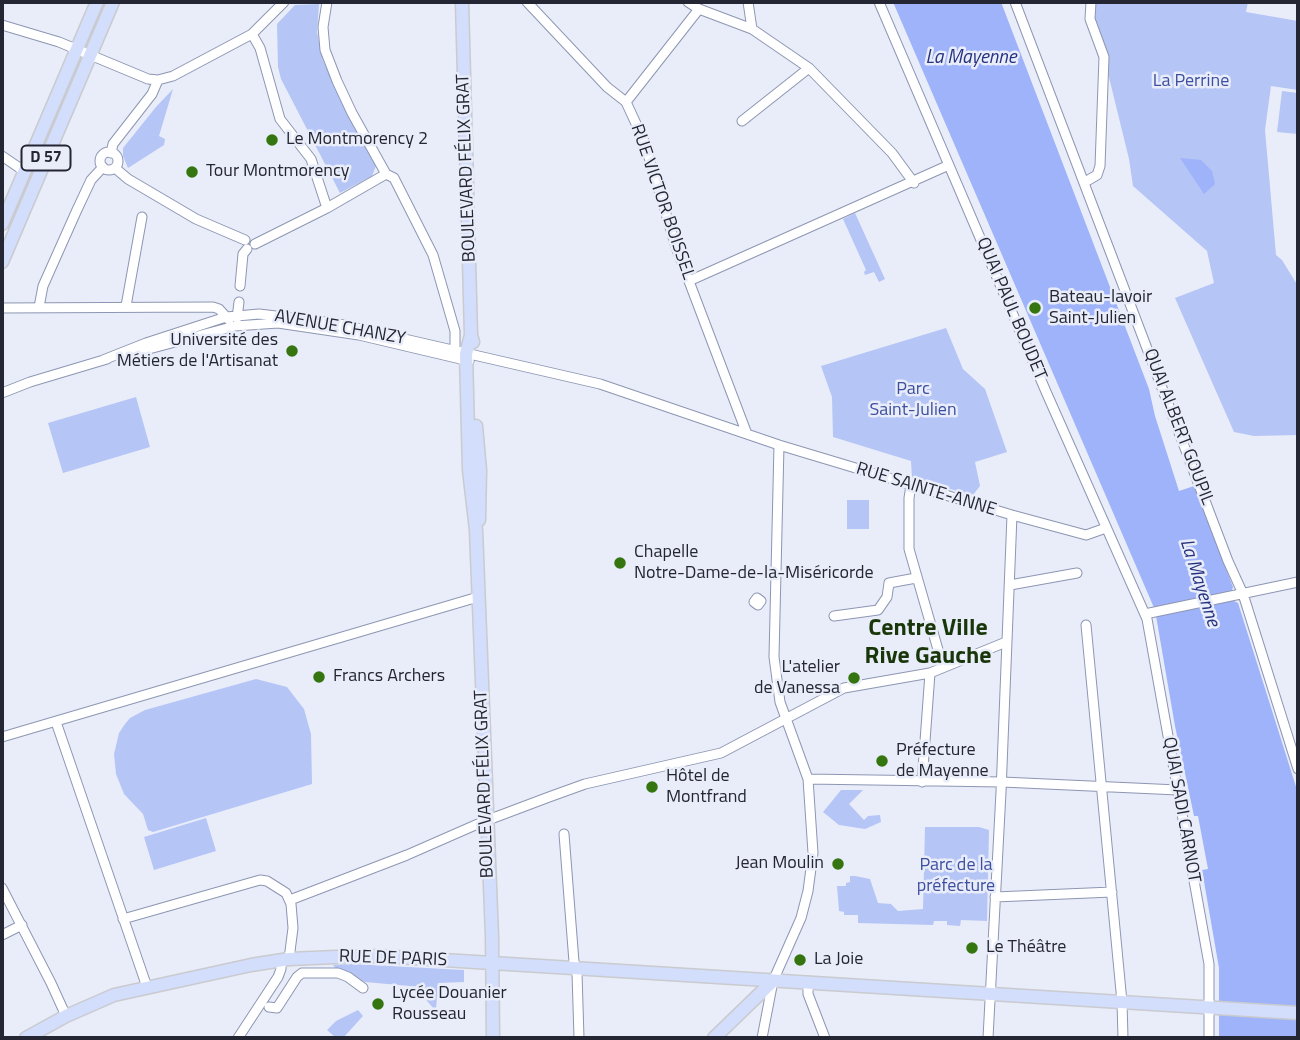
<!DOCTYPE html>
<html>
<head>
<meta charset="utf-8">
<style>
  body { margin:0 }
  #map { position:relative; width:1300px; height:1040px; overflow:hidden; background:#e9edf9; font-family:"Titillium Web",sans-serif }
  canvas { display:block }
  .frame { position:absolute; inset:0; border:4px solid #242733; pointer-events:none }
</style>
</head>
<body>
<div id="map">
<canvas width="1300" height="1040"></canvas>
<div class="frame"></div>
</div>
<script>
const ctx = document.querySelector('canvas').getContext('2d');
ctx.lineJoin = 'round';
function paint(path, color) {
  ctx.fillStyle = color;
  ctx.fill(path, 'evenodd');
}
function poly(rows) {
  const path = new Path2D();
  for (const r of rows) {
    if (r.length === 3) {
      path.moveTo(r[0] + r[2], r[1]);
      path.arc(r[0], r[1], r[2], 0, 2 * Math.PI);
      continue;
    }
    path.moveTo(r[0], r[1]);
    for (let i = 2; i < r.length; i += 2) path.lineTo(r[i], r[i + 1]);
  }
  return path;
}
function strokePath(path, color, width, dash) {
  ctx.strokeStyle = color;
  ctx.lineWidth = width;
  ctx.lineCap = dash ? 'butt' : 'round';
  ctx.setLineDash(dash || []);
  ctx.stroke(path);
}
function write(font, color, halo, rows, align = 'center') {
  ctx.font = font + ' "Titillium Web",sans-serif';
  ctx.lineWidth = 5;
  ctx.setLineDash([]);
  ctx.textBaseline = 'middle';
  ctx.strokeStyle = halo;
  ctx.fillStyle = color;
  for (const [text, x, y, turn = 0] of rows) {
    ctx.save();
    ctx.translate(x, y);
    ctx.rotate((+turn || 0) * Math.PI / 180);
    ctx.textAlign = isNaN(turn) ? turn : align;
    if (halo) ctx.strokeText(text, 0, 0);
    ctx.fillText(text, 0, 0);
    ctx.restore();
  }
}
const green = poly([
  [1095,2,1248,2,1246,12,1298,21,1298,90,1271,86,1265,130,1276,255,1282,260,1298,286,1298,435,1254,436,1234,432,1175,298,1214,283,1207,251,1133,186,1129,159,1093,12],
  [319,4,317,32,323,61,376,166,372,176,340,193,281,79,278,67,277,24,295,5],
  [173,89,159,136,165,139,164,145,128,168,123,156,123,148,156,107],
  [1282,91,1298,93,1298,134,1277,132],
  [855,213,885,279,879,282,874,272,865,275,864,272,866,270,843,219],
  [946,328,963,369,985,389,1007,452,975,462,980,486,973,495,912,479,911,461,833,437,832,397,821,366],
  [136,397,150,447,63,473,48,423],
  [847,500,869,500,869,529,847,529],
  [256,679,287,687,304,709,311,734,312,784,153,832,148,830,143,814,124,794,116,774,114,754,119,733,125,724,130,718,145,710],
  [841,790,863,790,849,804,864,820,868,816,880,815,881,822,865,829,839,825,823,812],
  [206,818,216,851,154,870,144,837],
  [925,827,979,827,989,830,987,921,961,920,960,926,947,925,947,921,934,921,933,925,858,923,858,915,844,915,844,912,839,911,837,886,846,886,846,883,850,882,850,876,855,876,870,879,878,903,891,904,898,911,923,909],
  [353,964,464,970,464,982,438,983,436,1009,458,1011,458,1015,450,1016,436,1011,427,1001,421,987,365,982,336,969,333,965],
  [358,1010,363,1016,343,1038,336,1038,327,1030,336,1021]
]);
const water = poly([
  [893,2,1001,2,1149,389,1155,416,1179,491,1194,486,1233,587,1231,593,1234,601,1238,603,1298,793,1298,1038,1219,1038,1219,968,1202,870,1208,869,1198,816,1194,816,1175,726,1155,610],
  [1180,158,1201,160,1212,171,1215,184,1204,194]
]);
const minor = poly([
  [327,2,323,27,325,50,337,81,352,113,386,174,394,178,433,255,455,331,455,356],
  [527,2,607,87,626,102,644,141,676,247,747,434],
  [688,2,699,9,752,29,809,68,892,153,914,183],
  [748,2,752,29],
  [879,2,1047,394,1147,619,1209,964,1209,1038],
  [1015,2,1228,561,1243,594,1298,769],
  [2,25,59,42,148,79,158,80,173,76,252,34,284,2],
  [252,34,260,48,280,119,311,159,327,208],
  [626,102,699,9],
  [742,121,809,68],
  [109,161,9],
  [111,153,113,144,152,94,158,80],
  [2,156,24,171],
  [115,168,128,179,196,219,245,240],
  [1085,182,1097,175,1100,166,1104,57,1090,19,1091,2],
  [255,244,327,208,386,174],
  [689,281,949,165],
  [240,286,243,254,247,249],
  [126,306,142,217],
  [39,307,43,286,76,212,91,180,103,167],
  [2,308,213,307,219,309,229,320],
  [237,318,239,302],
  [134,353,235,326,278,323,359,335,469,361],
  [103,360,146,343,226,317,259,314,335,323,600,384,779,445,1012,515,1086,535,1106,528],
  [2,393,30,382,107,359],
  [911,486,909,498,909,549,943,667],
  [1010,585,1077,573],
  [757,598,761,601,758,605,754,602,757,598],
  [1145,614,1298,582],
  [834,616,878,610,887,597,889,583,916,578],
  [1086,625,1122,1002,1123,1038],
  [56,722,147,987],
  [2,737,478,597],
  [808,779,1002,782,1178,790],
  [922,782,930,673],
  [564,834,574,962,577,973,579,1038],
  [2,888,51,983,66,1016],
  [995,897,1112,892],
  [290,900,407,855,480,823,549,797,585,784,721,753,844,688,930,673,1006,642],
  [123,919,260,880,267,881,286,893,291,904,293,928,289,959],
  [2,935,22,925],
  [808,982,808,994,825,1038],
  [269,1007,277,1008,297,977,302,973,338,973,348,977,363,988],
  [238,1038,278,977,281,969,281,961],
  [762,1038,773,981,801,918,808,891,813,853,808,779,780,702,774,657,779,445],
  [988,1038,1001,792,1012,515]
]);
const major = poly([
  [462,2,471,335,473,342],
  [2,224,97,2],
  [2,262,113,2],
  [471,335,466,354,469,470,476,530,492,936,493,1038],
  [476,426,480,470,479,520],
  [26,1038,66,1016,114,995,251,965,289,959,336,957,379,956,492,963,1298,1013],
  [714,1038,773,981]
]);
const markers = [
  [272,140,7,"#357510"],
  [192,172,7,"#357510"],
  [1035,308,7,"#357510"],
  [292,351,7,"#357510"],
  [620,563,7,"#357510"],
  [319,677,7,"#357510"],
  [854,678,7,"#357510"],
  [882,761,7,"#357510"],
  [652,787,7,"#357510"],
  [838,864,7,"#357510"],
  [972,948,7,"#357510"],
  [800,960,7,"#357510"],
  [378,1004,7,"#357510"]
];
const shields = [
  [46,158,49]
];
const shieldNames = [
  ["D 57",46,158]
];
const parkNames = [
  ["La Perrine",1191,82],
  ["Parc",913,390],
  ["Saint-Julien",913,411],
  ["Parc de la",956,866],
  ["préfecture",956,887]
];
const poiNames = [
  ["Le Montmorency 2",286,140],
  ["Tour Montmorency",206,172],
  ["Bateau-lavoir",1049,298],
  ["Saint-Julien",1049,319],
  ["Université des",278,341,"right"],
  ["Métiers de l'Artisanat",278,362,"right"],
  ["Chapelle",634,553],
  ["Notre-Dame-de-la-Miséricorde",634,574],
  ["L'atelier",840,668,"right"],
  ["de Vanessa",840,689,"right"],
  ["Francs Archers",333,677],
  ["Préfecture",896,751],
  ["de Mayenne",896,772],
  ["Hôtel de",666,777],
  ["Montfrand",666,798],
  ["Jean Moulin",824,864,"right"],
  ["Le Théâtre",986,948],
  ["La Joie",814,960],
  ["Lycée Douanier",392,994],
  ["Rousseau",392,1015]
];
const streetNames = [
  ["BOULEVARD FÉLIX GRAT",467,168,-92],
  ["RUE VICTOR BOISSEL",662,202,71],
  ["QUAI PAUL BOUDET",1011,309,67],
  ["AVENUE CHANZY",340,328,10],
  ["QUAI ALBERT GOUPIL",1178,427,69],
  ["RUE SAINTE-ANNE",926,490,17],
  ["BOULEVARD FÉLIX GRAT",485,784,-92],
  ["QUAI SADI CARNOT",1181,810,80],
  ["RUE DE PARIS",393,959,2]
];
const waterNames = [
  ["La Mayenne",971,58],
  ["La Mayenne",1199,583,72]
];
const districtNames = [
  ["Centre Ville",928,629],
  ["Rive Gauche",928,657]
];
paint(green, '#b5c5f6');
paint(water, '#9eb3f9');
strokePath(minor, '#8d96b3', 11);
strokePath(major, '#cacbce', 15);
strokePath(minor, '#fff', 9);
strokePath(major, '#d3ddfc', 12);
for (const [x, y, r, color] of markers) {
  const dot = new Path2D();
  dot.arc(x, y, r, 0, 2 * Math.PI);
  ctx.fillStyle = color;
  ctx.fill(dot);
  strokePath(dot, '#e9edf9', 2.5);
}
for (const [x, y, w] of shields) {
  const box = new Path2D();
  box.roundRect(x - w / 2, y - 12.5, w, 25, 5);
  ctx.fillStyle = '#e9edf9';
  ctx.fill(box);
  strokePath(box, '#242733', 2);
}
write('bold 16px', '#242733', null, shieldNames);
write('18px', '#3d4fa0', '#e9edf9', parkNames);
write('18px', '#242733', '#e9edf9', poiNames, 'left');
write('18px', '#242733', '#e9edf9', streetNames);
write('italic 19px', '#24317f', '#e9edf9', waterNames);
write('bold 24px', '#183609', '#e9edf9', districtNames);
</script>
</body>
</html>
